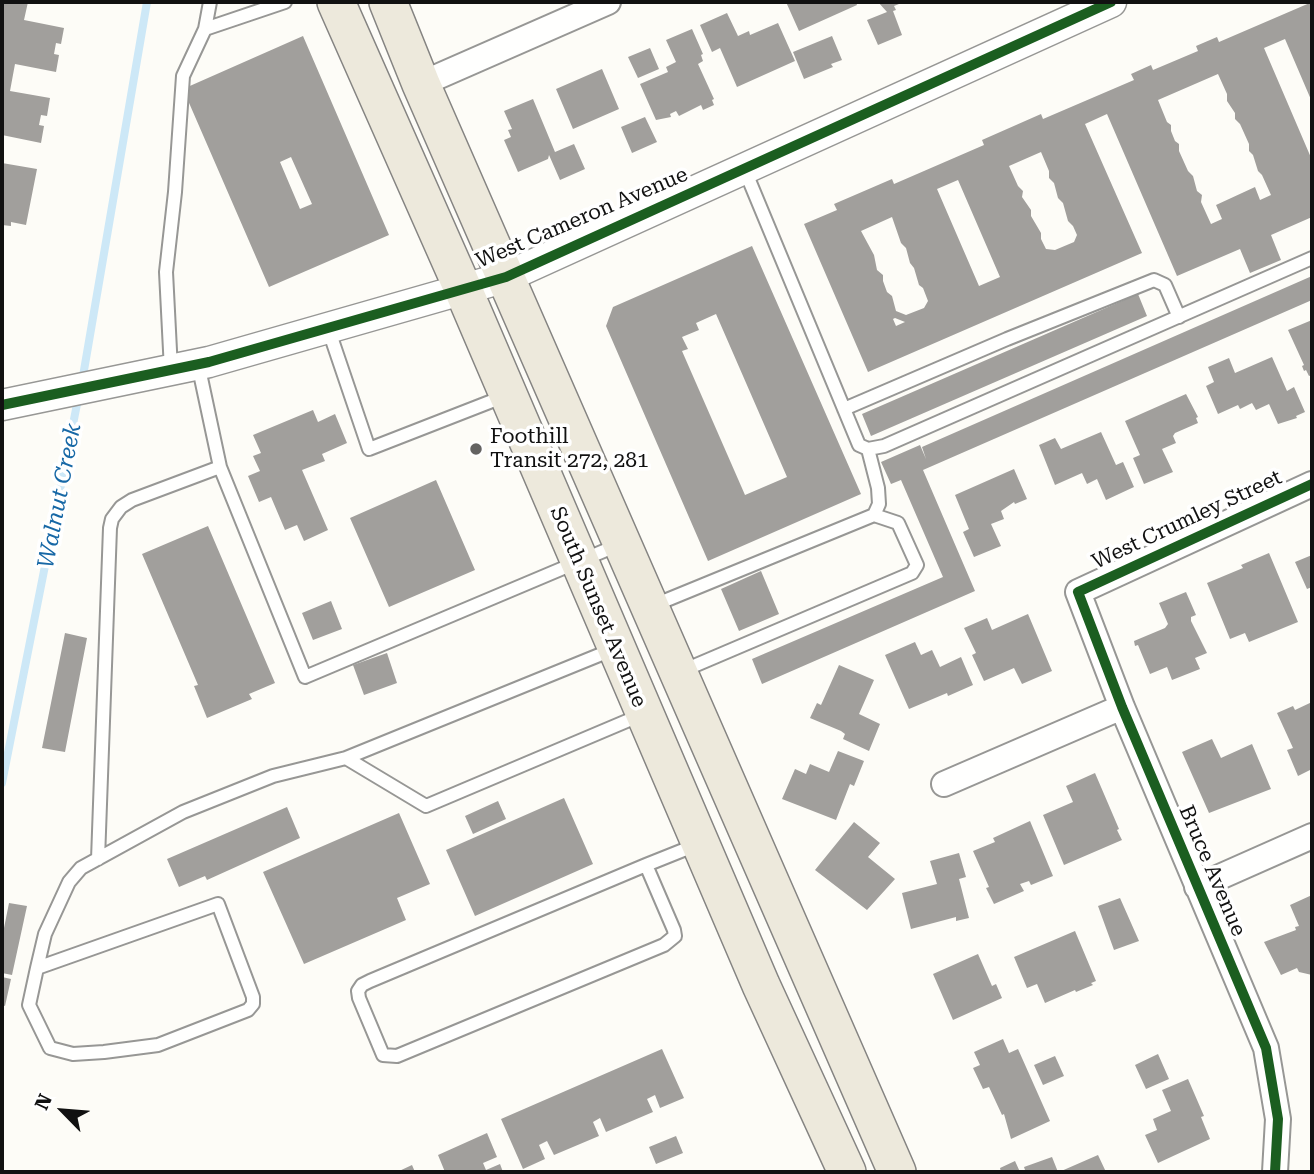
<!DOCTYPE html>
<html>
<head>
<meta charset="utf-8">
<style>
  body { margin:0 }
  #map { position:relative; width:1314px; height:1174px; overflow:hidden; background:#fdfcf7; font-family:"Roboto Serif",serif }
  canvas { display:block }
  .frame { position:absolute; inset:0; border:4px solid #111; pointer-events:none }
  .north { position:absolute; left:28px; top:1076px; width:70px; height:70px; -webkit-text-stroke:5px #fff; paint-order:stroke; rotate:295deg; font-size:19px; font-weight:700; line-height:28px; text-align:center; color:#111 }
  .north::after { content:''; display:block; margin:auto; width:24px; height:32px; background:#111; clip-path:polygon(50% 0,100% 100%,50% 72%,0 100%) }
</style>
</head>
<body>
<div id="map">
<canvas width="1314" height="1174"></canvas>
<div class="frame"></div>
<div class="north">N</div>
</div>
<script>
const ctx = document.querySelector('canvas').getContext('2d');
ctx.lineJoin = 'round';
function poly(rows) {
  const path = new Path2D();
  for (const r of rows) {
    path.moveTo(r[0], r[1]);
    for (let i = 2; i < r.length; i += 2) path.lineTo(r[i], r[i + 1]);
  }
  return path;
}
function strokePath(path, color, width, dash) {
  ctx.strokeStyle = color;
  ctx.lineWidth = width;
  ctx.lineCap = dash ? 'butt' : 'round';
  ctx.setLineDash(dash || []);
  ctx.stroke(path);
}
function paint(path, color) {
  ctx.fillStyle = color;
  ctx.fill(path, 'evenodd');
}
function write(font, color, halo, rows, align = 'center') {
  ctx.font = font + ' "Roboto Serif",serif';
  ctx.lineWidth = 7;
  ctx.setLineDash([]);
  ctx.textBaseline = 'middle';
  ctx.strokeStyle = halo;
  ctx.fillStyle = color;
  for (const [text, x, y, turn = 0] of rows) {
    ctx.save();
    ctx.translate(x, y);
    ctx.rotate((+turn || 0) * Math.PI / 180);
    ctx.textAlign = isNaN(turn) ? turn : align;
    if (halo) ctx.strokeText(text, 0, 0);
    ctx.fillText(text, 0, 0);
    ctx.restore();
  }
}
const stream = poly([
  [82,382,147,2],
  [2,783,79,394]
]);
const building = poly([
  [2,2,28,2,24,20,64,28,61,44,56,43,54,54,59,55,56,72,15,64,10,91,50,98,47,116,41,115,39,125,44,126,41,143,2,135],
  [786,2,856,2,857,5,799,31],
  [878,2,904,2,894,6,896,10,893,11,902,35,878,45,867,20,887,12],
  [1312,2,1312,102,1285,39,1264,48,1312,160,1312,217,1271,235,1281,260,1250,273,1240,249,1177,276,1107,114,1085,124,1142,253,868,372,804,224,837,210,834,204,892,179,894,184,984,145,982,140,1041,114,1043,119,1134,80,1131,74,1151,65,1153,70,1198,51,1196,46,1217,37,1219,42],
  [1218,74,1227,94,1227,101,1235,113,1235,119,1240,124,1249,144,1249,151,1253,155,1258,171,1262,175,1271,195,1260,200,1255,187,1216,205,1222,219,1211,224,1201,202,1202,195,1197,191,1193,176,1188,171,1179,151,1179,144,1175,141,1171,131,1171,125,1167,122,1158,100],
  [1041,152,1049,171,1049,178,1054,183,1058,198,1063,203,1068,221,1073,226,1077,235,1074,242,1055,250,1046,249,1041,239,1041,233,1031,216,1031,210,1022,197,1023,191,1018,186,1009,166],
  [958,180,1000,277,979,286,937,189],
  [892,217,901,243,906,248,910,263,914,268,919,285,923,288,928,301,924,308,906,315,896,311,892,296,887,292,883,281,883,275,877,270,874,255,861,231],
  [895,318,905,322,896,326,893,319],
  [727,13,738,36,749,31,750,35,778,23,795,61,737,87,720,48,712,52,700,25],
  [692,29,703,54,701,55,703,61,698,64,714,99,712,100,714,105,703,110,701,105,679,116,676,111,670,114,671,117,656,120,640,84,668,72,666,67,676,62,666,40],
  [303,36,389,235,269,287,183,89],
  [291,157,312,204,300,209,280,162],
  [832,36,842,60,831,64,833,67,804,79,793,52],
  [650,48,659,69,638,78,628,57],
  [602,69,619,109,573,129,556,89],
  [533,99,555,152,574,144,585,169,560,180,549,155,548,159,518,172,504,140,511,137,508,130,512,129,504,111],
  [645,117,657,142,632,153,621,127],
  [2,163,37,169,26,225,11,222,11,226,2,225],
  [752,246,861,494,708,561,606,326,613,307],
  [716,314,787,477,745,495,682,351,688,349,682,337,699,330,696,323],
  [1312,276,1312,300,923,470,975,591,762,684,752,659,943,577,901,480,891,484,881,462,920,445,926,459,922,447],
  [1138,294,1147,316,871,436,862,414],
  [1312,320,1312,375,1309,376,1306,370,1304,371,1302,366,1304,365,1288,330],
  [1272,357,1287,391,1294,387,1305,412,1296,416,1297,418,1278,424,1269,404,1256,410,1252,403,1240,409,1238,405,1218,414,1206,386,1214,382,1208,367,1229,358,1235,373],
  [1186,394,1198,417,1196,418,1198,423,1175,433,1173,436,1176,443,1162,449,1173,472,1144,484,1133,458,1140,455,1125,421],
  [313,410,318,422,335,414,347,443,322,454,325,461,302,470,328,530,304,541,297,525,285,530,271,497,259,502,248,476,260,471,253,456,261,453,253,435],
  [1101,432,1116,465,1123,462,1134,487,1106,500,1097,479,1087,484,1082,473,1055,485,1039,445,1055,438,1061,449],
  [1014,469,1027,499,1015,504,1014,502,1001,511,1004,519,991,524,1001,546,974,557,963,532,969,529,955,495],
  [436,480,475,570,389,607,350,518],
  [208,526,275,683,249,694,252,699,207,718,194,686,198,685,142,554],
  [1269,553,1298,622,1249,642,1245,633,1230,639,1207,583,1243,568,1241,565],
  [1312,555,1312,587,1307,589,1295,562],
  [761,571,779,614,739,631,721,589],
  [1186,592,1196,615,1191,617,1191,621,1207,653,1195,658,1200,669,1172,680,1167,667,1150,674,1138,645,1135,646,1134,641,1165,628,1168,624,1159,603],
  [331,601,342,629,313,640,302,613],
  [1028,614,1052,671,1022,684,1014,668,984,681,972,655,976,653,964,628,987,618,992,630],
  [65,633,87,638,65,752,42,748],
  [915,642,921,655,932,650,940,667,961,657,973,685,948,696,947,693,909,709,885,655],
  [387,653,397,683,364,695,353,665],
  [839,665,874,680,859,714,880,724,869,751,843,739,845,734,841,731,810,718,817,703,821,705],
  [1312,702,1312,769,1298,776,1287,750,1293,748,1277,713,1293,706,1295,710],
  [1212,739,1221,758,1252,744,1271,789,1209,813,1182,752],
  [838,751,864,761,854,786,850,784,836,820,782,799,795,769,806,774,810,764,829,772],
  [1095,773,1119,829,1117,830,1122,840,1064,865,1043,815,1073,802,1066,786],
  [564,798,593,864,475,916,446,850],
  [498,801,506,819,473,834,465,816],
  [287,807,300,838,207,880,205,876,179,887,167,859],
  [399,813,430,884,397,898,406,920,304,964,263,872],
  [1030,821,1053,876,1031,885,1029,881,1020,884,1024,891,994,904,986,888,989,887,973,851,995,842,993,838],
  [854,822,880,843,868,857,895,879,867,910,815,870],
  [959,853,966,877,959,879,969,918,956,921,956,917,911,929,902,893,937,884,930,861],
  [1312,895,1312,975,1299,972,1297,968,1281,975,1264,942,1296,930,1295,927,1299,926,1290,905],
  [1120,898,1139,941,1114,950,1098,906],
  [9,903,27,906,12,975,2,973,4,948,2,947,2,938],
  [1075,931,1096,981,1091,983,1093,985,1076,992,1075,990,1045,1003,1037,984,1027,988,1014,957],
  [978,954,992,986,996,984,1002,998,953,1020,933,974],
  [2,977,11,979,5,1006,2,1005],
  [1003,1039,1009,1053,1018,1049,1050,1121,1011,1139,1004,1114,1002,1115,989,1087,983,1089,973,1068,980,1065,974,1052],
  [662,1049,684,1098,660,1108,655,1095,647,1099,653,1112,606,1132,600,1118,593,1122,599,1136,554,1155,547,1141,539,1145,545,1159,523,1169,501,1119],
  [1158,1054,1169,1079,1146,1089,1135,1065],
  [1055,1056,1064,1076,1043,1085,1034,1065],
  [1188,1079,1204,1116,1201,1117,1210,1139,1158,1163,1145,1135,1157,1130,1153,1119,1171,1111,1162,1090],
  [487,1133,497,1157,483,1163,486,1170,500,1164,503,1172,445,1172,438,1155],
  [676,1136,683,1153,656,1164,649,1147],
  [1098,1155,1106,1172,1059,1172],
  [1052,1157,1058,1172,1001,1172,1000,1168,1015,1161,1020,1172,1025,1170,1024,1167],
  [412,1165,415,1172,397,1172]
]);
const service = poly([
  [205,29,285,2],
  [744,168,859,445,868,449,884,446,1312,258],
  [328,328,369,449,505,396],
  [198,364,220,467,305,677,618,545],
  [171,370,166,272,175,192,183,76,205,29,210,2],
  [844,409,1007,339,1154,280,1165,285,1179,317],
  [652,606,874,515,879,504,878,488,868,449],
  [614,649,346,758,426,806,641,715],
  [682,671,912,573,917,565,898,523,874,515],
  [98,859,110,528,112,519,121,507,132,500,220,467],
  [646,865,674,930,675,936,664,945,397,1056,383,1055,359,998,358,991,362,985,370,981,646,865,696,845],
  [37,968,218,904,253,997,253,1004,248,1010,158,1045,104,1052,73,1054,50,1048,29,1005,37,968,45,934,69,882,81,868,183,812,273,776,346,758]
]);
const minor = poly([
  [421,84,608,2],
  [944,784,1122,707],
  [1197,887,1312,836],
  [1275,1172,1278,1119,1266,1048,1122,707,1078,592,1312,484]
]);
const tertiary = poly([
  [2,405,209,362,506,277,1111,2]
]);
const primary = poly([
  [336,2,463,289,761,985,847,1172],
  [388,2,421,84,897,1172]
]);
const cycleway = poly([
  [2,405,209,362,506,277,1111,2],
  [1275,1172,1278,1119,1266,1048,1122,707,1078,592,1312,484]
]);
const markers = [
  [476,449,7,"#646362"]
];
const streetNames = [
  ["West Cameron Avenue",582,218,-23],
  ["West Crumley Street",1187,520,-25],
  ["South Sunset Avenue",598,607,67],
  ["Bruce Avenue",1212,871,67]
];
const poiNames = [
  ["Foothill",490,437],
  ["Transit 272, 281",490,461]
];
const waterNames = [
  ["Walnut Creek",60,496,-79]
];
strokePath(stream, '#cde8f7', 8);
paint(building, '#a19f9c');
strokePath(service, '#979795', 16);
strokePath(minor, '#979795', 28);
strokePath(tertiary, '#979795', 33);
strokePath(primary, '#858482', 40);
strokePath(service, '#fffffe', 12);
strokePath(minor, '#fffffe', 24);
strokePath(tertiary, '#fffffe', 30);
strokePath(primary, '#ede9dc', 37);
strokePath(cycleway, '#1b5e20', 10);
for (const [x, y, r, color] of markers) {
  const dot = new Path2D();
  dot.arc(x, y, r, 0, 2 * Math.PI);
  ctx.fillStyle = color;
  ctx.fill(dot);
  strokePath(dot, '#fff', 2.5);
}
write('21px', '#111', '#fff', streetNames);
write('21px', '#111', '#fff', poiNames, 'left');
write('italic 23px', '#1768a6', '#fff', waterNames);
</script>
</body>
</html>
